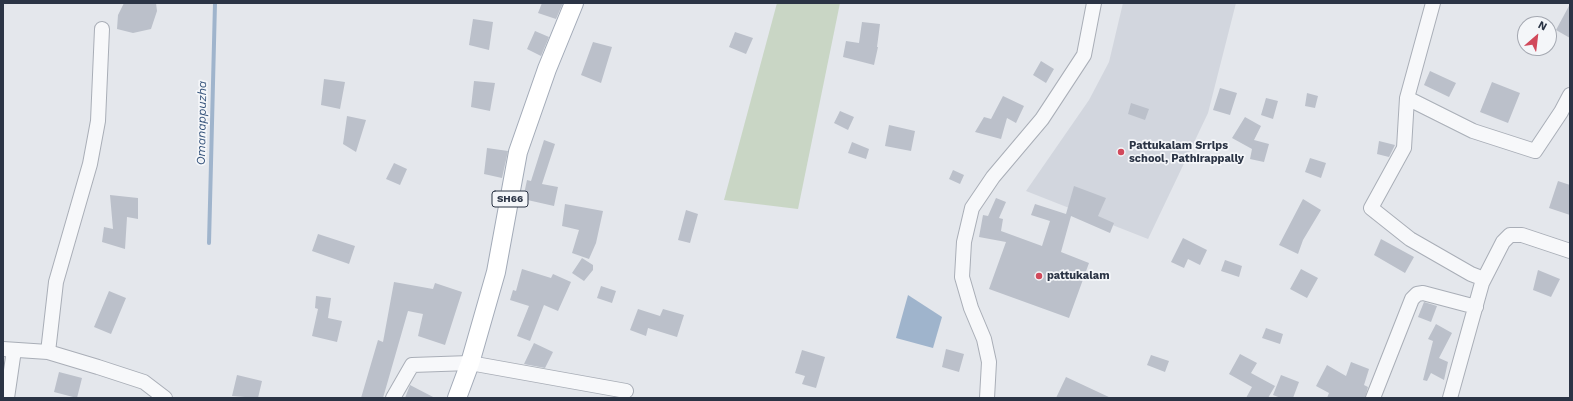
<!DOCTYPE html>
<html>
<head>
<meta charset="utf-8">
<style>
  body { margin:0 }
  #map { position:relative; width:1573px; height:401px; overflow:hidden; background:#e4e7ec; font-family:"Work Sans",sans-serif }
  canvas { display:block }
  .frame { position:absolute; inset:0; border:4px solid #2b3445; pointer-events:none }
  .north { position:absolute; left:1517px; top:16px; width:40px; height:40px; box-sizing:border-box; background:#f4f6f9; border:1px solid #a4a8b1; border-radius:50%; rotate:28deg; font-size:11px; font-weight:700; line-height:16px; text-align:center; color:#2b3445 }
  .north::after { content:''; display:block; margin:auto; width:14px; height:18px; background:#d1495b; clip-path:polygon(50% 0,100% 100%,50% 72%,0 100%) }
</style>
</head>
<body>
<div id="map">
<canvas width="1573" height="401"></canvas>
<div class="frame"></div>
<div class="north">N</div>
</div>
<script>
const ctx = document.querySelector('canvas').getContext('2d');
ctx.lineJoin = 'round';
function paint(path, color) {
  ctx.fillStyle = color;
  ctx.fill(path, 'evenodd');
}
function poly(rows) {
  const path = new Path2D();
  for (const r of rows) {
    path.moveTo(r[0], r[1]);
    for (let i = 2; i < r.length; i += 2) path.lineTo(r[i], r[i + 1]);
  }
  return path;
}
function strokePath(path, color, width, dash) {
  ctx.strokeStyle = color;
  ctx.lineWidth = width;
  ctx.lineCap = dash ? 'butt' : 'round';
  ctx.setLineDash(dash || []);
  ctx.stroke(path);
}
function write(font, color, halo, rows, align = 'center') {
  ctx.font = font + ' "Work Sans",sans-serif';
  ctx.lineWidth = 3.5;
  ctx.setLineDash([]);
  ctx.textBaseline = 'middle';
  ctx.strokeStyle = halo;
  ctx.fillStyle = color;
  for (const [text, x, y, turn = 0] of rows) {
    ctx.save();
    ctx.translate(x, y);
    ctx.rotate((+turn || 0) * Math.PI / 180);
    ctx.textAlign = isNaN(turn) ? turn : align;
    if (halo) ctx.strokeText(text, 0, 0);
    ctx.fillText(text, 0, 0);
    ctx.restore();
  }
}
const built = poly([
  [1123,3,1236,3,1208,113,1148,239,1026,191,1089,100,1109,62]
]);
const green = poly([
  [777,3,840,3,798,209,724,200]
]);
const water = poly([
  [908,295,942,317,933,348,896,338]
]);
const stream = poly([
  [209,243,215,3]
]);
const building = poly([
  [124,3,156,3,157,11,151,29,133,33,117,29,118,15],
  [542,3,563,3,556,19,538,13],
  [1570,4,1570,38,1556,30],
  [473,19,493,22,489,50,469,45],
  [862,22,880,24,877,47,878,47,874,65,843,57,846,41,859,43],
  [535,31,549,37,541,56,527,49],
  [735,32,753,38,746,54,729,47],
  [593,42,612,47,601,83,581,75],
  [1041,61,1054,69,1046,83,1033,75],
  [1430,71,1456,83,1449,97,1424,85],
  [324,79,345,82,340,109,321,105],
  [474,81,495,83,490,111,471,107],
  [1492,82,1520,93,1508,123,1480,112],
  [1220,88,1237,93,1230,115,1213,110],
  [1307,93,1318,96,1315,108,1305,106],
  [1003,96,1024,106,1016,123,1007,118,1001,139,975,132,984,117,991,119],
  [1266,98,1278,101,1273,119,1261,115],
  [1131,103,1149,109,1145,120,1128,114],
  [840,111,854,117,848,130,834,123],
  [347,116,366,120,356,152,343,144],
  [1245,117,1261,126,1254,140,1269,144,1264,162,1250,159,1252,149,1232,138],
  [889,125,915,131,911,151,885,146],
  [544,140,555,144,542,184,558,187,554,206,523,199,527,180,531,181],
  [1379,141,1395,145,1389,157,1377,154],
  [852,142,869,149,866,159,848,153],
  [487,148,508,151,502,178,484,174],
  [1310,158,1326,163,1321,178,1305,172],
  [394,163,407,169,400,185,386,179],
  [953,170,964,175,960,184,949,179],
  [1558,181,1570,185,1570,215,1549,208],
  [1074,186,1106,198,1098,216,1114,223,1110,233,1071,216,1061,252,1089,263,1069,318,989,289,1006,242,979,237,983,215,988,216,996,198,1006,202,999,218,1003,219,1001,231,1042,246,1050,221,1031,215,1035,204,1066,214],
  [110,195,138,198,138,219,127,217,125,249,102,242,104,227,113,229],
  [1303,199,1321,210,1303,240,1298,254,1279,245],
  [565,204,603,211,596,243,589,259,572,253,579,230,562,226],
  [686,210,698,214,690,243,678,240],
  [318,234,355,246,349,264,312,251],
  [1183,238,1207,250,1200,265,1188,259,1184,268,1171,262],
  [1381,239,1414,257,1405,273,1374,255],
  [582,258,593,265,593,270,584,281,572,273],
  [1225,260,1242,266,1239,277,1221,271],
  [522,269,551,278,553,274,571,282,558,311,544,305,530,341,517,336,529,306,510,300,513,290,516,291],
  [1301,269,1318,278,1307,298,1290,289],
  [1538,270,1560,279,1551,297,1533,290],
  [394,282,433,289,435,283,462,292,445,345,418,336,423,314,408,311,383,398,361,398,378,340,383,342],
  [601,286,616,291,612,303,597,298],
  [109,291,126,298,111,334,94,327],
  [316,296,331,298,328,318,342,321,337,342,312,336,318,309,315,308],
  [1424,302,1437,306,1431,322,1418,317],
  [638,309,660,316,663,309,684,315,677,337,648,328,646,336,630,330],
  [1436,324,1452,333,1439,358,1448,362,1444,380,1431,373,1427,381,1423,380,1433,341,1428,339],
  [1266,328,1283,334,1280,344,1262,338],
  [534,343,553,352,545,368,524,364],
  [946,349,964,354,959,372,942,367],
  [802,350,825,357,816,388,802,384,805,376,795,373],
  [1240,354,1257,363,1251,373,1275,386,1268,398,1246,398,1252,387,1229,374],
  [1151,355,1169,361,1165,372,1147,365],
  [1351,362,1369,369,1364,385,1368,387,1365,398,1327,398,1329,393,1316,386,1327,365,1346,376],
  [59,372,82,378,77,398,54,392],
  [237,375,262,381,258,398,232,396],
  [1281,375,1299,382,1293,398,1281,398,1273,395],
  [1066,377,1111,398,1056,398],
  [410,385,435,398,405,398]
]);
const minor = poly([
  [1407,98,1433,3],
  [1484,279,1471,274,1410,239,1371,208,1404,148,1407,98,1473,131,1535,151,1561,112,1570,95],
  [3,349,48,352,98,367,144,382,165,398],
  [48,352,56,282,90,164,98,121,102,29],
  [7,398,14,350],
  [393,398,412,365,470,363,626,391],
  [987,398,989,362,984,339,971,308,962,277,964,242,972,208,993,177,1042,119,1084,55,1094,3],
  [1373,398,1412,299,1417,294,1423,293,1476,307],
  [1450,398,1482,283,1503,242,1510,235,1522,235,1570,251]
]);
const major = poly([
  [457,398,470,363,496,272,518,152,547,69,574,3]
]);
const markers = [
  [1121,152,4,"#d1495b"],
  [1039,276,4,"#d1495b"]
];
const shields = [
  [510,199,36]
];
const shieldNames = [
  ["SH66",510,199]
];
const poiNames = [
  ["Pattukalam Srrlps",1129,146],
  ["school, Pathirappally",1129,159],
  ["pattukalam",1047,276]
];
const waterNames = [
  ["Omanappuzha",202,123,-89]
];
paint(built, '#d2d6de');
paint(green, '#c9d6c5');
paint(water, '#9fb4cc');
strokePath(stream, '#9fb4cc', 4);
paint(building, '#bbc0ca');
strokePath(minor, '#a9aeb7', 16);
strokePath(major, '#a3abb8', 20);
strokePath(minor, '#f7f8fa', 14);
strokePath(major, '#fff', 18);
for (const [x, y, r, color] of markers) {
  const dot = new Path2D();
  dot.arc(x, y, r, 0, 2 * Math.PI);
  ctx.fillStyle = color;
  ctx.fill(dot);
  strokePath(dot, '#f4f6f9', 1.5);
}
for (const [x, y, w] of shields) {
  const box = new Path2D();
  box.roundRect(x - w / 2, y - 8, w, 16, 3);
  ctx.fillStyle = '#f4f6f9';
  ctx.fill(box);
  strokePath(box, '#2b3445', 1);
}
write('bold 10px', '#2b3445', null, shieldNames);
write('bold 11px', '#2b3445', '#f4f6f9', poiNames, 'left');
write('italic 12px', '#34527a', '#f4f6f9', waterNames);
</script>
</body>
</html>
